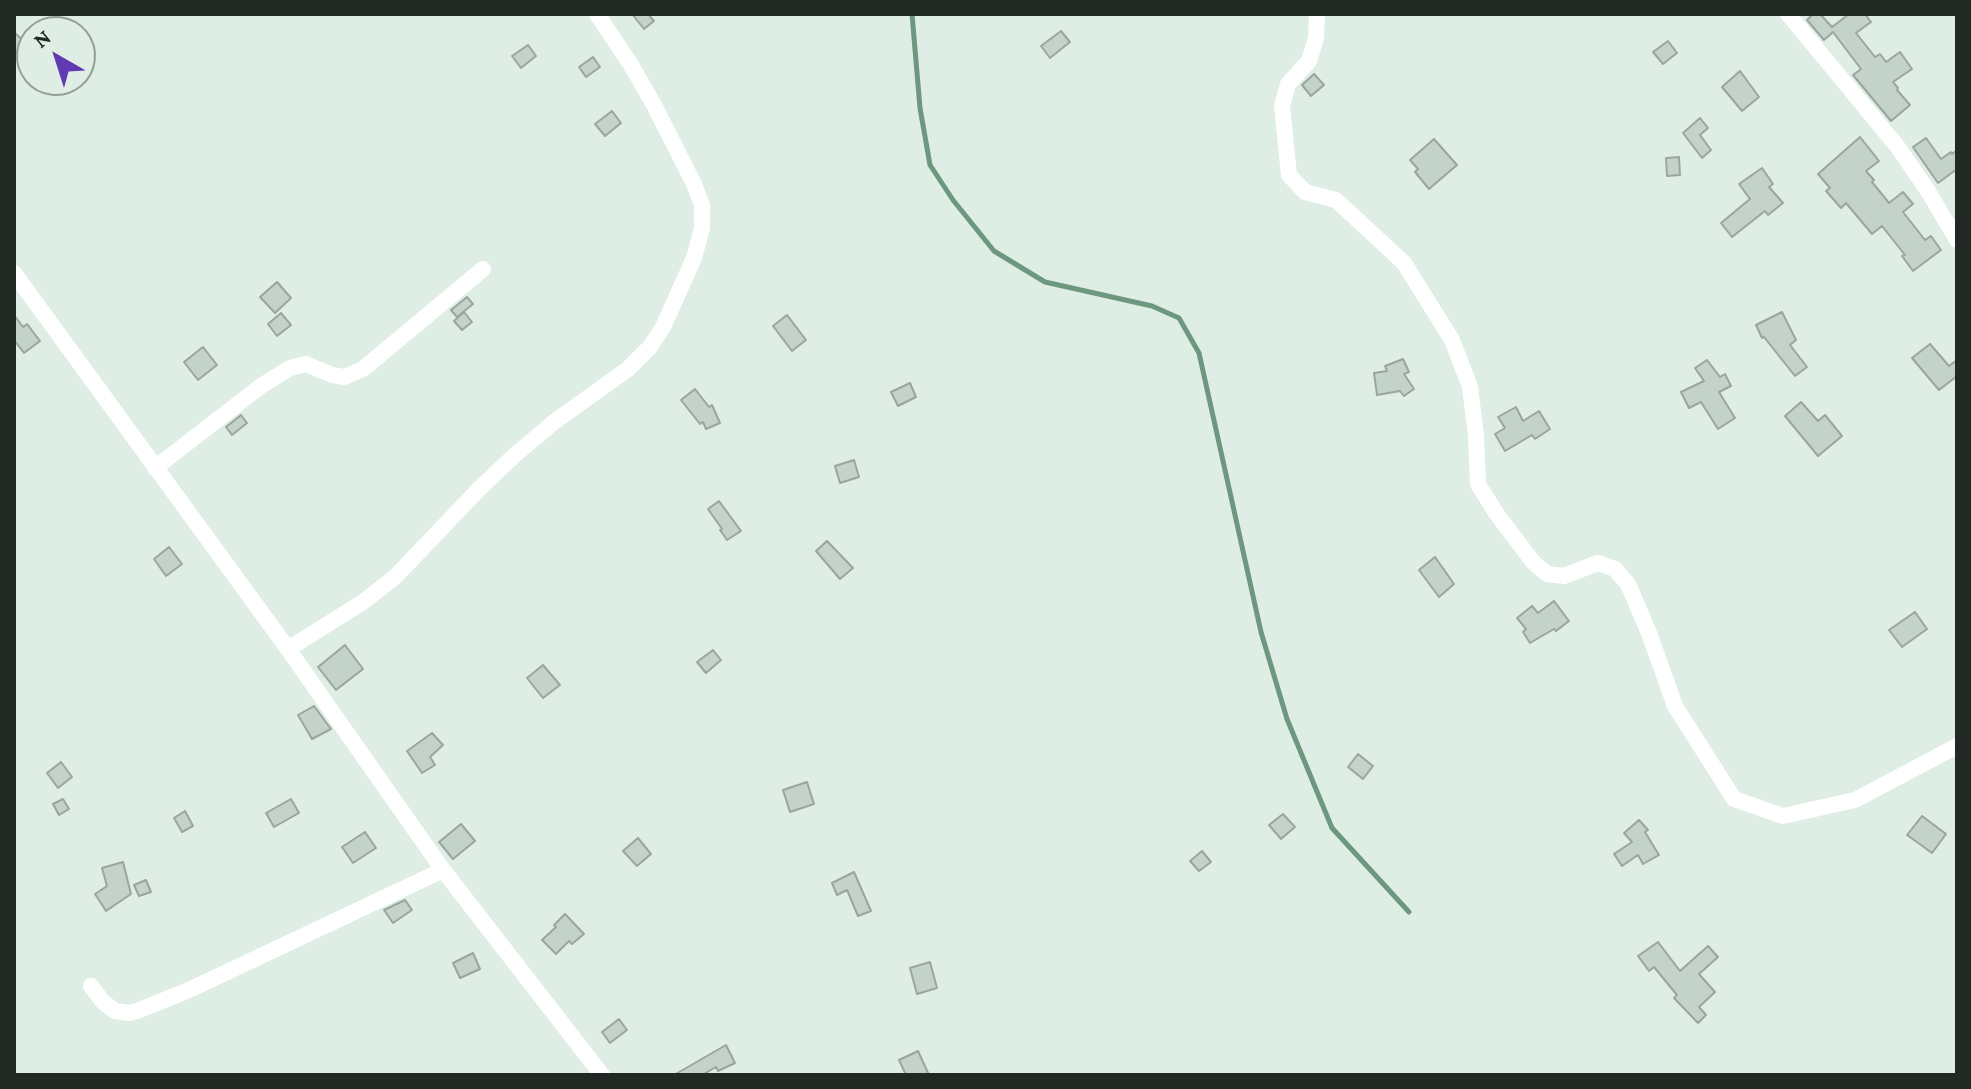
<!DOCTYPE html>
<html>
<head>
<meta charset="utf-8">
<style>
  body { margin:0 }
  #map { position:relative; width:1971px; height:1089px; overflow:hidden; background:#dfeee5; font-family:"Crimson Pro",serif }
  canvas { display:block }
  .frame { position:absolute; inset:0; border:16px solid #222824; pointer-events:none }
  .north { position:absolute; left:16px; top:16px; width:80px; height:80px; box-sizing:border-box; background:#dfeee5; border:2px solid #939f98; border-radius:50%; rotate:321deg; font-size:22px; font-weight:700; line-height:32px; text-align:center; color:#222824 }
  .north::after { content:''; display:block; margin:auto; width:28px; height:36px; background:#613ab2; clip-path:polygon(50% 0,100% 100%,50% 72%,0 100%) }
</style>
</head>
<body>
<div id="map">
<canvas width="1971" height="1089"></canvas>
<div class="frame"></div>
<div class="north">N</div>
</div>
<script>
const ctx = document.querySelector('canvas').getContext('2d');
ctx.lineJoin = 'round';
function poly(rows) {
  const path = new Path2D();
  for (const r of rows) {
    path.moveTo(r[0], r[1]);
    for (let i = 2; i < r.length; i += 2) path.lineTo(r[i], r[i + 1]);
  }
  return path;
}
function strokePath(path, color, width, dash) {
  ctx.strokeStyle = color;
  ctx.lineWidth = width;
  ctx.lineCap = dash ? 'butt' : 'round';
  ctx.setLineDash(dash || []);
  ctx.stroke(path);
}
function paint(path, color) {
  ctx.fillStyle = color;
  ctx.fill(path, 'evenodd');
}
const stream = poly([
  [912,14,920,108,930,165,953,200,994,251,1045,282,1152,306,1179,318,1199,353,1261,632,1287,719,1332,828,1409,912]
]);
const building = poly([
  [632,14,648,14,654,21,644,29,632,14],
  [1813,14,1820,14,1832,27,1849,14,1865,14,1871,22,1856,33,1875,57,1880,54,1886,62,1900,52,1912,69,1893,82,1898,88,1897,90,1910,105,1891,121,1853,75,1861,69,1833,32,1824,40,1807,20,1813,14],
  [1061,31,1070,42,1050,58,1041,46,1061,31],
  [14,32,32,49,32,65,14,49,14,32],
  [1668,41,1677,53,1663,64,1653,52,1668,41],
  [528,45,536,56,521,68,512,56,528,45],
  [593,57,600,67,586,77,579,67,593,57],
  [1740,71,1759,97,1742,111,1722,87,1740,71],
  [1314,74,1324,85,1311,96,1302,85,1314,74],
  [612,111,621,123,605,136,595,124,612,111],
  [1700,118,1708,128,1700,135,1711,150,1702,158,1683,133,1700,118],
  [1860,137,1879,161,1866,171,1874,180,1872,182,1889,203,1903,192,1913,204,1903,212,1925,240,1931,236,1941,250,1913,271,1902,256,1905,255,1882,226,1872,234,1846,203,1841,208,1826,191,1830,188,1818,174,1860,137],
  [1926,138,1941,159,1951,152,1952,154,1957,150,1957,169,1938,183,1913,147,1926,138],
  [1434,139,1457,165,1429,189,1415,172,1418,169,1410,160,1434,139],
  [1679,157,1680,175,1667,176,1666,158,1679,157],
  [1762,168,1773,184,1769,187,1783,203,1768,215,1765,211,1732,237,1721,223,1750,199,1739,184,1762,168],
  [277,282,291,298,275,313,260,297,277,282],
  [467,297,473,304,457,317,451,310,467,297],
  [464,312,472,322,462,330,454,321,464,312],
  [1782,312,1796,340,1790,345,1807,367,1795,376,1764,337,1762,338,1756,325,1782,312],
  [281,313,291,325,277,336,268,324,281,313],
  [14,315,23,327,27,324,40,341,24,353,14,340,14,315],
  [787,315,806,340,792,351,773,326,787,315],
  [1930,344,1949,366,1957,360,1957,376,1939,390,1912,358,1930,344],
  [203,347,217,365,198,380,184,362,203,347],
  [1403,359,1409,372,1404,374,1414,389,1404,396,1400,391,1377,395,1374,373,1387,371,1385,366,1403,359],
  [1707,360,1720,377,1725,374,1731,386,1719,392,1735,418,1718,429,1701,402,1689,408,1681,392,1704,381,1695,368,1707,360],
  [910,383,916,397,898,406,891,392,910,383],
  [695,389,709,407,712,405,720,423,706,429,703,422,700,424,681,400,695,389],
  [1801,402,1818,421,1825,415,1842,436,1818,456,1785,416,1801,402],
  [1516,407,1523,421,1539,411,1550,429,1535,439,1532,435,1505,451,1495,434,1505,428,1498,417,1516,407],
  [241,415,247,423,232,435,226,427,241,415],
  [854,460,859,477,840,483,835,466,854,460],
  [719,501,741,531,727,540,720,530,722,529,708,509,719,501],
  [827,541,853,568,840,579,816,551,827,541],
  [169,547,182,564,166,576,154,559,169,547],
  [1435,557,1454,584,1439,597,1419,570,1435,557],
  [1554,601,1569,621,1556,631,1554,629,1530,643,1523,632,1526,629,1517,618,1532,606,1538,613,1554,601],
  [1915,612,1927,629,1902,647,1889,630,1915,612],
  [345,645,363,669,336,690,318,667,345,645],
  [713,650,721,660,706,673,697,662,713,650],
  [543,665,560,685,543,698,527,678,543,665],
  [314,706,331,729,312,739,298,715,314,706],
  [432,733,443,745,430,757,435,765,422,773,407,751,432,733],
  [1358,754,1373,766,1363,779,1348,767,1358,754],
  [61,762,72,777,58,788,47,773,61,762],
  [807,782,814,804,790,812,783,790,807,782],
  [63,799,69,809,59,815,53,804,63,799],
  [291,799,299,813,274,827,266,813,291,799],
  [185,811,193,826,182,832,174,818,185,811],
  [1283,814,1295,827,1281,839,1269,825,1283,814],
  [1922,816,1946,834,1932,853,1907,835,1922,816],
  [1639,820,1648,830,1645,832,1659,855,1643,864,1638,855,1622,866,1614,854,1632,842,1624,833,1639,820],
  [461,824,475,841,453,859,439,842,461,824],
  [365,832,376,848,353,863,342,847,365,832],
  [638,838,651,854,637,866,623,851,638,838],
  [1202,851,1211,862,1199,871,1190,861,1202,851],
  [123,862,131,894,106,911,95,894,107,886,102,868,123,862],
  [854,872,871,911,858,916,847,890,837,895,832,883,854,872],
  [146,880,151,892,139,896,134,885,146,880],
  [405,900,412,910,393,923,384,910,405,900],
  [565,914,584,934,572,944,569,941,556,954,542,940,556,927,554,925,565,914],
  [1658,942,1680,971,1708,946,1718,957,1699,974,1715,992,1699,1007,1706,1015,1698,1023,1674,998,1677,995,1654,967,1649,971,1638,956,1658,942],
  [473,953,480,969,460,978,453,963,473,953],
  [930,962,937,988,917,994,910,968,930,962],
  [619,1019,627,1030,610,1043,602,1032,619,1019],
  [726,1045,735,1063,718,1071,716,1067,702,1075,674,1075,726,1045],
  [918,1051,929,1075,906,1075,899,1060,918,1051]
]);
const minor = poly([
  [1317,14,1316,38,1309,61,1288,84,1282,106,1289,175,1305,192,1336,200,1404,263,1452,340,1470,387,1476,436,1478,484,1496,513,1533,562,1547,574,1564,576,1598,563,1615,569,1628,584,1649,633,1675,706,1734,799,1783,816,1855,800,1957,746],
  [1788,14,1897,146,1928,191,1957,240],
  [14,273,288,649,443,870,602,1075],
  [155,468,261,386,290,368,306,364,332,375,344,377,363,369,483,269],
  [288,649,363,602,395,577,480,488,516,454,554,422,628,369,650,347,663,327,694,258,702,228,702,205,694,184,654,105,631,65,597,14],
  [91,986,103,1002,115,1011,129,1013,137,1011,189,990,443,870]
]);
strokePath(stream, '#6d977f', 5);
paint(building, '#c4d3ca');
strokePath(building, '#98a69e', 2);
strokePath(minor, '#fff', 16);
</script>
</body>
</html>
